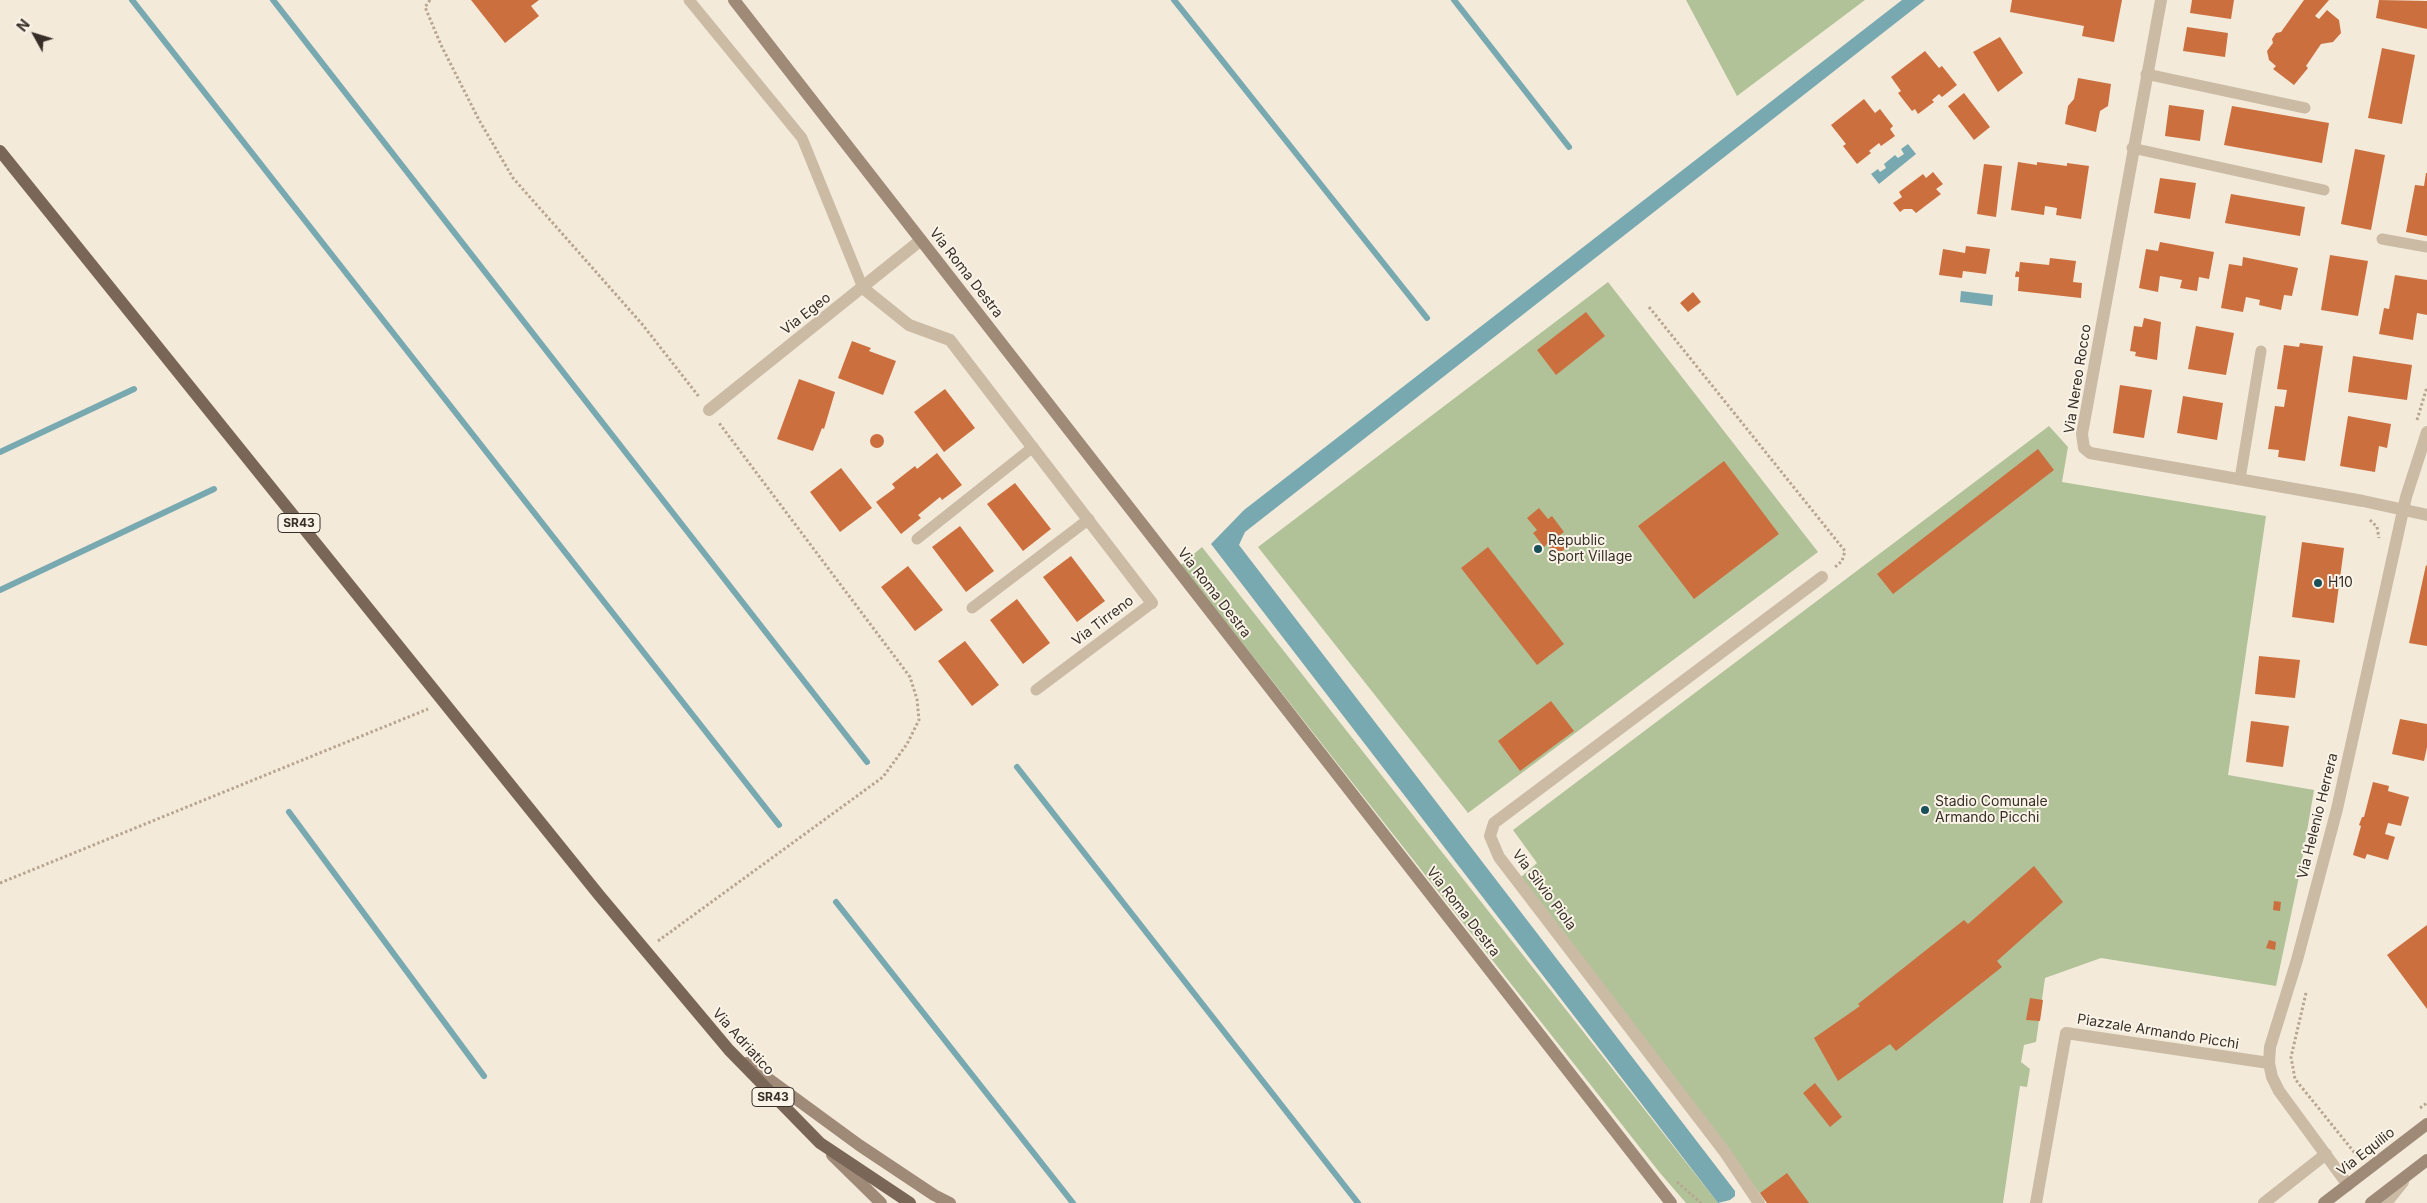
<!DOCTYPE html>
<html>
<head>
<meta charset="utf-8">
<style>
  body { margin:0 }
  #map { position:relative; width:2427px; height:1203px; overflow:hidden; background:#f3eada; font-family:Inter,sans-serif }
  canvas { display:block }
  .north { position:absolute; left:10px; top:10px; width:50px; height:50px; -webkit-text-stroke:4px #faf3e7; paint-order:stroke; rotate:309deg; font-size:14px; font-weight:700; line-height:20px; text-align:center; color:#372e27 }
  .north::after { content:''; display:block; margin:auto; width:18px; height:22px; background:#372e27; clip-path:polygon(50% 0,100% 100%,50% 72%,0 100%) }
</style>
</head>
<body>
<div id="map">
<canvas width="2427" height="1203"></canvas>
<div class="north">N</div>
</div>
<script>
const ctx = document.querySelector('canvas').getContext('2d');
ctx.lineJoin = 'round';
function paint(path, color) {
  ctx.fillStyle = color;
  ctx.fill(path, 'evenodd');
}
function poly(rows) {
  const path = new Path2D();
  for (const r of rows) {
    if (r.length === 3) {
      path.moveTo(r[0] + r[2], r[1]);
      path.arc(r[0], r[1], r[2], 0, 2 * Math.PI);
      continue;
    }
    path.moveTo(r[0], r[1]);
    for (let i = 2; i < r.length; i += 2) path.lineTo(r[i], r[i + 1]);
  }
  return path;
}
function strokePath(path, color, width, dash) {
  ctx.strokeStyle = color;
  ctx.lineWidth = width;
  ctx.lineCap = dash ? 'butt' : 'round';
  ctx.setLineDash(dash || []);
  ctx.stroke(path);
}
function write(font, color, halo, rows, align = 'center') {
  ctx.font = font + ' Inter,sans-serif';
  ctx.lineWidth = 4;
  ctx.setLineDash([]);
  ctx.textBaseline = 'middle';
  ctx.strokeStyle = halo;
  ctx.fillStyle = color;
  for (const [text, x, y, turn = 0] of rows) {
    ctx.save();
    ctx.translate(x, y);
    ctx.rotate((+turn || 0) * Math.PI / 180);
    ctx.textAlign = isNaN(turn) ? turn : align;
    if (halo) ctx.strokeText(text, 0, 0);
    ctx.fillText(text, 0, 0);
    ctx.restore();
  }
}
const green = poly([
  [1686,0,1865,0,1737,96],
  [1608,282,1818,552,1468,813,1258,547],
  [2049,426,2068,447,2062,482,2266,516,2228,775,2314,790,2300,872,2276,986,2101,958,2045,978,2036,1042,2024,1045,2021,1062,2030,1069,2027,1087,2020,1086,2003,1203,1767,1203,1521,877,1537,863,1513,830],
  [1202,547,1718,1203,1686,1203,1660,1173,1181,565]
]);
const water = poly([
  [1902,0,1925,0,1245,532,1239,545,1735,1191,1735,1196,1730,1200,1718,1203,1211,544,1244,510],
  [1908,144,1916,154,1879,184,1871,174,1878,169,1880,172,1886,168,1884,164,1895,155,1898,158,1904,154,1901,149],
  [1961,291,1993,295,1992,306,1960,302]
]);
const stream = poly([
  [132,0,779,825],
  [273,0,867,762],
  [1174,0,1427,318],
  [1454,0,1569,147],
  [0,452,134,389],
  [0,590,214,489],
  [1017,767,1358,1203],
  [289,812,484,1076],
  [836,902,1073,1203]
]);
const building = poly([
  [471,0,539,0,531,6,539,16,505,43],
  [2012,0,2122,0,2114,42,2082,36,2084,26,2010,12],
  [2192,0,2234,0,2231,19,2190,13],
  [2304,0,2329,0,2315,16,2319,19,2327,10,2339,20,2341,33,2333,42,2321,44,2306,66,2308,68,2294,85,2273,69,2276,66,2269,60,2267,51,2273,43,2272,39,2276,33,2281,32],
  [2379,0,2427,1,2427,29,2376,18],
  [2187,27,2228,33,2225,57,2183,51],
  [2000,37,2023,73,1998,92,1973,52],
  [2382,48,2415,55,2402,124,2368,118],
  [1925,51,1939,68,1942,66,1957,85,1942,97,1939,94,1932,100,1934,102,1918,114,1915,109,1912,111,1898,93,1901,91,1891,77],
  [2078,78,2111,84,2108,106,2100,111,2096,132,2065,124,2068,106,2074,99],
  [1964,93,1990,127,1974,140,1948,106],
  [1864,99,1875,113,1880,109,1893,126,1890,129,1895,136,1881,146,1879,143,1869,151,1871,153,1857,164,1843,146,1846,144,1831,125],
  [2169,105,2204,110,2200,141,2165,136],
  [2232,106,2329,123,2322,163,2224,145],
  [2355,149,2385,155,2371,230,2341,224],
  [2018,162,2037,165,2037,162,2067,166,2067,163,2089,166,2081,219,2056,215,2057,208,2045,206,2044,215,2011,210],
  [1984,164,2002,166,1996,217,1977,214],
  [1933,172,1943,184,1936,189,1941,194,1916,213,1912,209,1904,209,1900,212,1893,203,1902,197,1899,192,1923,174,1926,178],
  [2426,173,2427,173,2427,236,2406,232,2415,185,2424,186],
  [2160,178,2196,183,2190,219,2154,213],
  [2231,194,2305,207,2300,236,2225,223],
  [2160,242,2214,252,2209,279,2199,277,2197,291,2180,288,2182,280,2160,276,2158,292,2139,288,2146,249,2158,251],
  [1966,246,1990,249,1986,274,1963,271,1962,278,1939,275,1943,249,1965,253],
  [2330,255,2368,261,2358,316,2321,310],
  [2243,257,2298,268,2292,296,2284,295,2281,310,2259,305,2260,300,2246,297,2243,312,2221,308,2229,264,2242,266],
  [2050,258,2076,261,2073,282,2082,283,2081,298,2018,291,2019,277,2015,277,2016,271,2019,272,2020,262,2049,265],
  [2395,275,2427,280,2427,315,2417,313,2413,340,2379,334,2384,308,2389,309],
  [1693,292,1701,302,1688,312,1680,303],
  [1586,312,1605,336,1556,375,1537,350],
  [2144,318,2161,322,2157,360,2135,356,2136,352,2130,351,2134,326,2142,327],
  [2196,326,2234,333,2226,375,2188,369],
  [852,341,871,348,869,351,896,361,883,395,838,378],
  [2300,343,2323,346,2305,461,2278,457,2279,450,2268,449,2275,406,2284,407,2287,390,2277,389,2284,345,2299,347],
  [2353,356,2412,365,2407,400,2348,392],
  [799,379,835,392,824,429,822,428,813,451,777,439],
  [2120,385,2152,390,2144,438,2113,433],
  [945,389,975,428,944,452,914,412],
  [2183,396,2223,403,2217,440,2177,433],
  [2348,416,2391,424,2387,448,2379,446,2375,472,2340,466],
  [877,441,7],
  [2038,449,2054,470,1893,594,1877,574],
  [937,453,962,485,942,500,940,497,918,515,921,518,901,534,876,502,895,488,892,484,915,466,917,469],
  [1724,461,1779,534,1694,599,1638,526],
  [841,468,872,508,840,532,810,492],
  [1015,483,1051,529,1023,551,987,504],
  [1539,508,1548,519,1552,516,1564,532,1560,535,1568,546,1556,556,1547,544,1544,547,1533,533,1537,530,1527,518],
  [960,526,994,571,966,592,932,547],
  [2302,542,2344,548,2334,623,2292,617],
  [1488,547,1564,644,1537,665,1461,568],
  [1071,556,1105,601,1077,622,1043,577],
  [2426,565,2427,566,2427,646,2409,643],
  [908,566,943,610,915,631,881,587],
  [1017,599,1050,643,1023,664,990,620],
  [965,641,999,685,972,706,938,661],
  [2259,656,2300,660,2295,698,2255,694],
  [1551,701,1574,731,1520,771,1498,741],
  [2400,719,2427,724,2427,747,2424,761,2392,754],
  [2251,721,2289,726,2283,767,2246,762],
  [2373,782,2389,786,2388,791,2409,797,2401,826,2388,823,2385,834,2395,837,2388,860,2367,854,2365,859,2353,855,2361,826,2359,825,2362,817,2364,817],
  [2034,866,2063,902,1997,961,2002,967,1896,1051,1890,1044,1838,1081,1814,1038,1860,1006,1858,1004,1964,920,1968,924],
  [2274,901,2281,902,2280,911,2273,910],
  [2427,925,2427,1009,2387,955],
  [2269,940,2276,942,2275,950,2266,948],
  [2030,998,2043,1000,2040,1021,2026,1020],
  [1815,1083,1842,1117,1830,1127,1803,1093],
  [1787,1173,1809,1203,1767,1203,1760,1193]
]);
const path = poly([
  [430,0,425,7,441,45,479,120,513,178,642,324,700,398],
  [1649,307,1845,551,1842,561,1834,568],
  [2417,420,2427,387],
  [2370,520,2377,527,2379,538],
  [0,883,428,709],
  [658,941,883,777,907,744,919,720,917,699,910,677,719,423],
  [2306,993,2291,1057,2295,1079,2358,1157],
  [2420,1108,2427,1103],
  [1677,1182,1701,1203]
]);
const lane = poly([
  [689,0,802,138,863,288],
  [2146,74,2305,108],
  [2132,148,2324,190],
  [2382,239,2427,247],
  [2240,479,2261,351],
  [917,539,1033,447],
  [972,608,1089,519],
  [1036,690,1152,603]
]);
const street = poly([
  [2161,0,2082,434,2084,448,2090,453,2363,501,2427,515],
  [863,288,909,325,950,340,1152,603],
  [709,410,921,240],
  [2348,1185,2279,1091,2272,1077,2269,1063,2270,1047,2297,960,2337,809,2406,497,2427,432],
  [1759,1203,1724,1151,1499,857,1490,836,1494,823,1822,577],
  [2036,1203,2066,1033,2269,1063],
  [2264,1203,2326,1154],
  [2386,1203,2403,1182]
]);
const secondary = poly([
  [734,0,1671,1203],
  [747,1063,859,1145,934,1195,950,1203],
  [832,1155,881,1203],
  [2324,1203,2427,1124],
  [2371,1203,2427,1160]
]);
const primary = poly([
  [0,151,599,895,729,1050,820,1143,910,1203]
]);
const markers = [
  [1538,549,5,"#1a505a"],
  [2318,583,5,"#1a505a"],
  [1925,810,5,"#1a505a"]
];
const shields = [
  [299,523,42],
  [773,1097,42]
];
const shieldNames = [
  ["SR43",299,523],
  ["SR43",773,1097]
];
const streetNames = [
  ["Via Roma Destra",966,273,52],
  ["Via Egeo",806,314,-38],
  ["Via Nereo Rocco",2078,379,-81],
  ["Via Roma Destra",1214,593,52],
  ["Via Tirreno",1103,621,-37],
  ["Via Helenio Herrera",2318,816,-76],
  ["Via Silvio Piola",1544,890,53],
  ["Via Roma Destra",1463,912,52],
  ["Piazzale Armando Picchi",2158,1032,9],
  ["Via Adriatico",743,1042,48],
  ["Via Equilio",2366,1152,-38]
];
const poiNames = [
  ["Republic",1548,541],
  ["Sport Village",1548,557],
  ["H10",2328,583],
  ["Stadio Comunale",1935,802],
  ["Armando Picchi",1935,818]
];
paint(green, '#b1c299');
paint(water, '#78a9b1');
strokePath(stream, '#78a9b1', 6);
paint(building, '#cc6f3f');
strokePath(path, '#b7a590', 3, [2.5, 2.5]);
strokePath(lane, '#cbbba5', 11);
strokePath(street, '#cbbba5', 12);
strokePath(secondary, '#9f8977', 12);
strokePath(primary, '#7a6657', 12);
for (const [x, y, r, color] of markers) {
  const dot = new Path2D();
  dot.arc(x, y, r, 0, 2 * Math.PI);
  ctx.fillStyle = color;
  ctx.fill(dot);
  strokePath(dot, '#faf3e7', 2);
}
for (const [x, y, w] of shields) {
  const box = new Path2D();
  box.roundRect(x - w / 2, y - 9.5, w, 19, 4);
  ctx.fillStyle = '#faf3e7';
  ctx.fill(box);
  strokePath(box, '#372e27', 1);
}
write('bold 12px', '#372e27', null, shieldNames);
write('14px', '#372e27', '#faf3e7', streetNames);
write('14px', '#372e27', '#faf3e7', poiNames, 'left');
</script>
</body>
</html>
